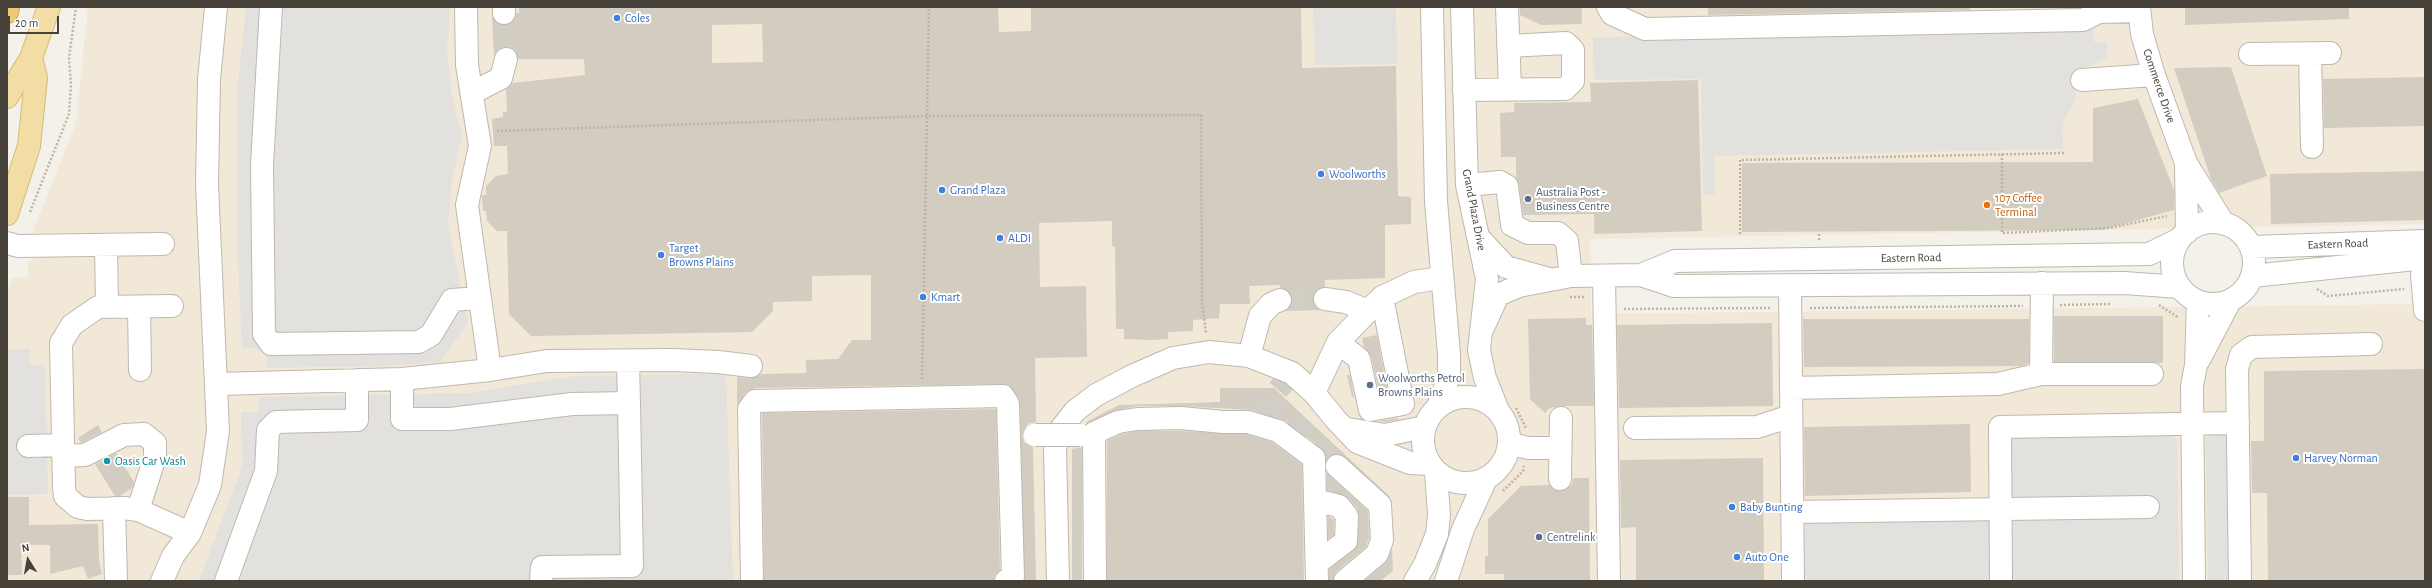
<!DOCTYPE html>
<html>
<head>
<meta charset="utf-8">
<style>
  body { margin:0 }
  #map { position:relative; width:2432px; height:588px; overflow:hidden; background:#f3f1ea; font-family:"Alegreya Sans",sans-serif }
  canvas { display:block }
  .frame { position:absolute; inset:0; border:8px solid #464139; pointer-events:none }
  .north { position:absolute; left:8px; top:540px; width:40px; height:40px; -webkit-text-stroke:3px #fff; paint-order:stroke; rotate:349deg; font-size:11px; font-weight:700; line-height:16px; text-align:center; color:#464139 }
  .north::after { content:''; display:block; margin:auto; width:14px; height:18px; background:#464139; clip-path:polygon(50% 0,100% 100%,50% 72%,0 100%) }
  .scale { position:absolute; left:8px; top:16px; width:51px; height:18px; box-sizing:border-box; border:2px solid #464139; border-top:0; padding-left:5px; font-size:12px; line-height:14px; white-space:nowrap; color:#464139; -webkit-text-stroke:3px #fff; paint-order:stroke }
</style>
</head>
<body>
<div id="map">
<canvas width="2432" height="588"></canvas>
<div class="frame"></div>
<div class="north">N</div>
<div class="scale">20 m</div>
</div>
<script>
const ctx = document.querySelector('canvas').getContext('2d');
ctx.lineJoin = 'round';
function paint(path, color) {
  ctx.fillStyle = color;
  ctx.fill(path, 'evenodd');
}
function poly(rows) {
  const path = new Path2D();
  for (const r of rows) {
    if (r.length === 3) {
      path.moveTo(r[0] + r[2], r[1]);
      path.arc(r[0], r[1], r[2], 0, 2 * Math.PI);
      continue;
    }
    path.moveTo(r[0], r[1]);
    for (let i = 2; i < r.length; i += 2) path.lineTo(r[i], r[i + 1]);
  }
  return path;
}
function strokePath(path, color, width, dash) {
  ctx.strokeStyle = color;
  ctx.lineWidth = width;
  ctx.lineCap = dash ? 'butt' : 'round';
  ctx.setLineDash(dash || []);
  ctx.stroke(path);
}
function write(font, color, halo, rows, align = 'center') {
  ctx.font = font + ' "Alegreya Sans",sans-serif';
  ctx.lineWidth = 4;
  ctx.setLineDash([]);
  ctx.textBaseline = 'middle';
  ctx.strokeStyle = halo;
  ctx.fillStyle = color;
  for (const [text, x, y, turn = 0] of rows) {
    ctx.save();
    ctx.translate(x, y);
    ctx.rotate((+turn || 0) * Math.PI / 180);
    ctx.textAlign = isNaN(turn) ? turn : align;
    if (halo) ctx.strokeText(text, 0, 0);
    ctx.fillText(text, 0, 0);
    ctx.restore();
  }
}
const commercial = poly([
  [88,7,2425,7,2425,224,1590,239,1591,314,2425,304,2425,581,7,581,7,293,12,278,28,277,28,262,31,262,34,228,76,123]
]);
const parking = poly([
  [246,7,450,7,447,50,452,97,462,136,452,181,448,224,468,323,440,362,381,366,266,368,266,353,254,348,242,349,237,238,237,92],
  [1313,7,1396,7,1397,64,1315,65],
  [2094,30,2094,42,2107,42,2107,58,2077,71,2076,99,2062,123,2063,149,1715,156,1715,195,1703,195,1701,79,1594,80,1593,37],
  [7,349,30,349,30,365,45,365,48,494,7,495],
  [726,374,733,581,199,581,242,467,241,412,258,412,259,397,470,393,576,376],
  [2225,431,2230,439,2232,581,2208,581,2206,439,2212,432],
  [2169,433,2177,440,2179,581,2009,581,2008,442,2018,435],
  [1992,517,1993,581,1796,581,1795,521]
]);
const building = poly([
  [519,7,998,7,999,32,1031,31,1031,8,1039,7,1301,7,1302,68,1396,66,1398,196,1411,197,1411,224,1385,225,1385,278,1325,280,1325,287,1315,291,1313,297,1314,304,1319,310,1286,311,1292,301,1287,290,1280,288,1280,285,1249,286,1250,304,1220,304,1219,318,1193,320,1193,331,1168,332,1168,339,1150,340,1124,339,1124,329,1116,329,1115,247,1112,246,1112,221,1039,223,1040,287,1086,286,1087,357,1035,358,1036,422,1028,424,1023,435,1024,442,1033,447,1036,581,1024,581,1020,404,1009,385,1003,384,755,388,745,393,737,407,737,377,750,378,761,374,806,373,806,360,838,359,852,340,871,340,871,275,812,276,812,301,773,302,773,311,752,332,531,336,509,314,507,231,497,231,487,221,486,211,483,211,482,195,486,195,486,186,496,176,508,174,507,146,494,146,492,119,503,117,503,112,507,112,506,89,512,83,585,75,584,59,518,59,515,50,509,47,497,50,494,57,492,16,498,24,510,24,515,20,516,13,519,13],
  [762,24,763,62,712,63,712,25],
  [1520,7,1582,7,1582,24,1541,25,1520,15],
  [1708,7,1970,7,1970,10,1708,15],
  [2185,7,2349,7,2349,19,2185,25],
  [2231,67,2267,176,2219,193,2211,179,2174,68],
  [2425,77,2425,126,2324,128,2323,79],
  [1698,80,1702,231,1594,234,1594,214,1523,215,1519,184,1516,178,1516,157,1501,157,1500,113,1514,112,1514,103,1591,102,1590,83],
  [2138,99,2174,190,2174,210,2101,230,1742,232,1742,163,2093,162,2093,108],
  [2425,171,2425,220,2271,224,2270,174],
  [2054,316,2163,316,2163,363,2054,362],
  [1586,318,1586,325,1592,325,1594,406,1561,406,1550,408,1545,413,1530,399,1528,319],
  [1803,319,2029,319,2029,363,2022,366,1804,367],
  [1772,323,1773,406,1619,408,1617,325],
  [1377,335,1388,394,1380,396,1371,356,1364,347,1362,338],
  [2425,369,2425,581,2268,581,2267,493,2252,493,2251,441,2264,441,2264,371],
  [1347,375,1350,375,1354,397,1352,397],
  [1220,388,1274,388,1390,497,1390,500,1345,457,1334,454,1327,460,1322,448,1286,421,1252,410,1181,406,1137,406,1113,411,1086,424,1088,421,1119,405,1220,402],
  [996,409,1000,570,995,575,994,581,764,581,762,413],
  [1398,418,1398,420,1385,422,1378,421],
  [1970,424,1971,492,1805,496,1804,427],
  [98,425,102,432,81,443,78,438],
  [1138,431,1181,431,1246,434,1272,442,1302,464,1304,581,1107,581,1107,441,1122,434],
  [1082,447,1082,581,1072,581,1072,449],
  [116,453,134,482,132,488,120,496,115,496,95,464],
  [1763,458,1764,581,1636,581,1636,527,1621,528,1620,460],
  [1327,473,1368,511,1369,538,1366,547,1337,571,1333,581,1329,581,1329,569,1357,546,1359,516,1357,508,1348,498,1327,490],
  [1573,478,1589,478,1590,581,1504,581,1504,574,1485,574,1485,556,1488,556,1488,519,1521,486,1549,485,1560,491,1572,485],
  [7,497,29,497,29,525,98,524,99,561,102,574,88,579,83,566,50,574,50,545,21,545,22,575,7,575],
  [1328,516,1334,520,1334,535,1328,539],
  [1392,549,1393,571,1380,581,1364,581,1385,563]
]);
const minorTunnel = poly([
  [504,13,506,59],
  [1280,300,1325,299],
  [1292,373,1270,399,1270,405,1337,466]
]);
const path = poly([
  [497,131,928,116,1201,115,1202,302,1206,333],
  [2002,154,2002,233,2109,228,2167,216],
  [30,212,69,114,71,85,69,58,76,7],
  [1740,234,1740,160,2065,153],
  [1819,234,1819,240],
  [2317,289,2328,296,2404,289],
  [1570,297,1585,297],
  [2060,305,2111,304],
  [2159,305,2179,318],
  [1810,308,2023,306],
  [1624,309,1771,308],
  [922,379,929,7],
  [1516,408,1526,428],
  [1503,491,1523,471,1524,466]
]);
const minor = poly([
  [271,7,262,165,264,334,271,344,419,342,431,335,452,300,479,298],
  [466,7,467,65,480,146,467,205,490,370],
  [504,7,504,13],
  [1432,7,1436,201,1449,355,1449,376,1438,407],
  [1462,7,1467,185,1487,279,1479,350,1485,378,1497,408],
  [1507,7,1510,89],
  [1608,7,1612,14,1645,29,2083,20,2099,12,2098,7],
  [2139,7,2142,34,2154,75,2186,163,2224,224],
  [2099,12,2139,11],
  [2250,54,2330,53],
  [2310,54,2312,147],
  [2082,80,2154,75],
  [1464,90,1565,89,1573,81,1573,50,1566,43,1508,46],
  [472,93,501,78,506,59],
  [2186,164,2187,232],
  [1467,185,1500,182,1507,186,1512,225,1528,233,1558,233,1567,241,1571,276],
  [2213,263,41],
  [1479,238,1506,267,1546,278],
  [7,243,18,246,163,244],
  [106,245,107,307],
  [2251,247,2425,241],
  [2425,271,2422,275,2425,310],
  [1641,275,1675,261,2149,254,2180,239],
  [1604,276,1609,581],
  [2252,276,2425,258],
  [1790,286,1793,581],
  [1325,299,1346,302,1368,311],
  [172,306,98,307,72,325,61,343,64,487,65,496,78,507,87,509,124,508,138,510,190,533],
  [139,307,140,370],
  [1482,330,1498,295,1519,286,1571,276,1641,275,1674,286,2124,283,2180,287],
  [1338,342,1359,359,1370,410,1403,404,1382,297],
  [1249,356,1260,316,1271,304,1280,300],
  [2199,360,2230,301],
  [628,361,629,403],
  [2041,374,2042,283],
  [402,379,402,419,450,419,572,404,629,403,632,566,542,567,541,581],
  [217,384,402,379,490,370,547,361,673,360,718,362,751,366],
  [1791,388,1998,384,2041,374,2152,374],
  [1314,393,1338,342,1375,304,1382,297,1414,282,1441,278],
  [1466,440,43],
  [1635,428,1757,427,1791,416],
  [1348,429,1385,435,1425,427],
  [1510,444,1529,448,1560,448],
  [28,446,63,445],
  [63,456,85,455,124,435,144,434,155,443,155,457,138,510],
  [1337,466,1380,505,1382,540,1377,554,1345,581],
  [1560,479,1561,418],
  [1315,500,1339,506,1347,516,1346,541,1317,563],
  [114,508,116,581],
  [1792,512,2148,507],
  [162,581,173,556,190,533,210,485,218,431,207,184,209,80,216,7],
  [226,581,266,471,268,430,276,422,357,420,357,380],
  [752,581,749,409,755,401,1003,396,1008,404,1013,576,1006,581],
  [1058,581,1055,449,1060,430,1075,411,1096,395,1132,376,1173,358,1209,352,1249,356,1292,373,1314,393,1337,421,1357,442,1410,463,1430,464],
  [1095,581,1094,433,1118,422,1137,419,1181,418,1223,422,1248,422,1278,431,1314,458,1317,581],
  [1415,581,1425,564,1437,534,1439,515,1436,472],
  [1446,581,1463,529,1486,479],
  [2001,581,2000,427,2238,423],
  [2194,581,2192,386,2196,365,2198,301],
  [2240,581,2237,369,2241,355,2252,347,2371,344]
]);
const major = poly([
  [7,97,31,58,49,7],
  [7,214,29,146,36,78,31,58]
]);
const highway = poly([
  [7,12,8,7]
]);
const minorBridge = poly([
  [1035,435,1080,435]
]);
const markers = [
  [617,18,4,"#3f7fe0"],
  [1321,174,4,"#3f7fe0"],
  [942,190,4,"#3f7fe0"],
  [1528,199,4,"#5c6f8a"],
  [1987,205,4,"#e8710a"],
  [1000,238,4,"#3f7fe0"],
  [661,255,4,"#3f7fe0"],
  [923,297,4,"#3f7fe0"],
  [1370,385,4,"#5c6f8a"],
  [2296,458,4,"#3f7fe0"],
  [107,461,4,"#0f9aa8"],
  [1732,507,4,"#3f7fe0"],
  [1539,537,4,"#5c6f8a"],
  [1737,557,4,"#3f7fe0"]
];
const shopNames = [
  ["Coles",625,18],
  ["Woolworths",1329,174],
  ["Grand Plaza",950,190],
  ["ALDI",1008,238],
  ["Target",669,248],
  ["Browns Plains",669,262],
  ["Kmart",931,297],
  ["Harvey Norman",2304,458],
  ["Baby Bunting",1740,507],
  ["Auto One",1745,557]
];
const streetNames = [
  ["Commerce Drive",2159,86,71],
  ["Grand Plaza Drive",1474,210,79],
  ["Eastern Road",2338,244,-2],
  ["Eastern Road",1911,258,-1]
];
const serviceNames = [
  ["Australia Post -",1536,192],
  ["Business Centre",1536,206],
  ["Woolworths Petrol",1378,378],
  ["Browns Plains",1378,392],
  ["Centrelink",1547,537]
];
const foodNames = [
  ["107 Coffee",1995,198],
  ["Terminal",1995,212]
];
const cultureNames = [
  ["Oasis Car Wash",115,461]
];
paint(commercial, '#f2e8d8');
paint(parking, '#e2e1de');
paint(building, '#d3ccc1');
strokePath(minorTunnel, '#d0cec7', 22, [22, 11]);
strokePath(minor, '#beb8ae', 24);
strokePath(major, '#d6ba76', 24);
strokePath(highway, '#cb9e4c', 24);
strokePath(path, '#beb4a1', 2.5, [2, 2]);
strokePath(minor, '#fff', 22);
strokePath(major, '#f2dda4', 22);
strokePath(highway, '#edc97c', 22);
strokePath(minorBridge, '#beb8ae', 24, []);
strokePath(minorBridge, '#fff', 22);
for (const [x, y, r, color] of markers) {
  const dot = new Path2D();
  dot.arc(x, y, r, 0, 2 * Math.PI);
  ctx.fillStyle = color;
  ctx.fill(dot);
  strokePath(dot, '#fff', 1.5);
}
write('12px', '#366cbe', '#fff', shopNames, 'left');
write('12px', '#464139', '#fff', streetNames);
write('12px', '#4e5e75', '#fff', serviceNames, 'left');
write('12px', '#c56008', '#fff', foodNames, 'left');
write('12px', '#0d838f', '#fff', cultureNames, 'left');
</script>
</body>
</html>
